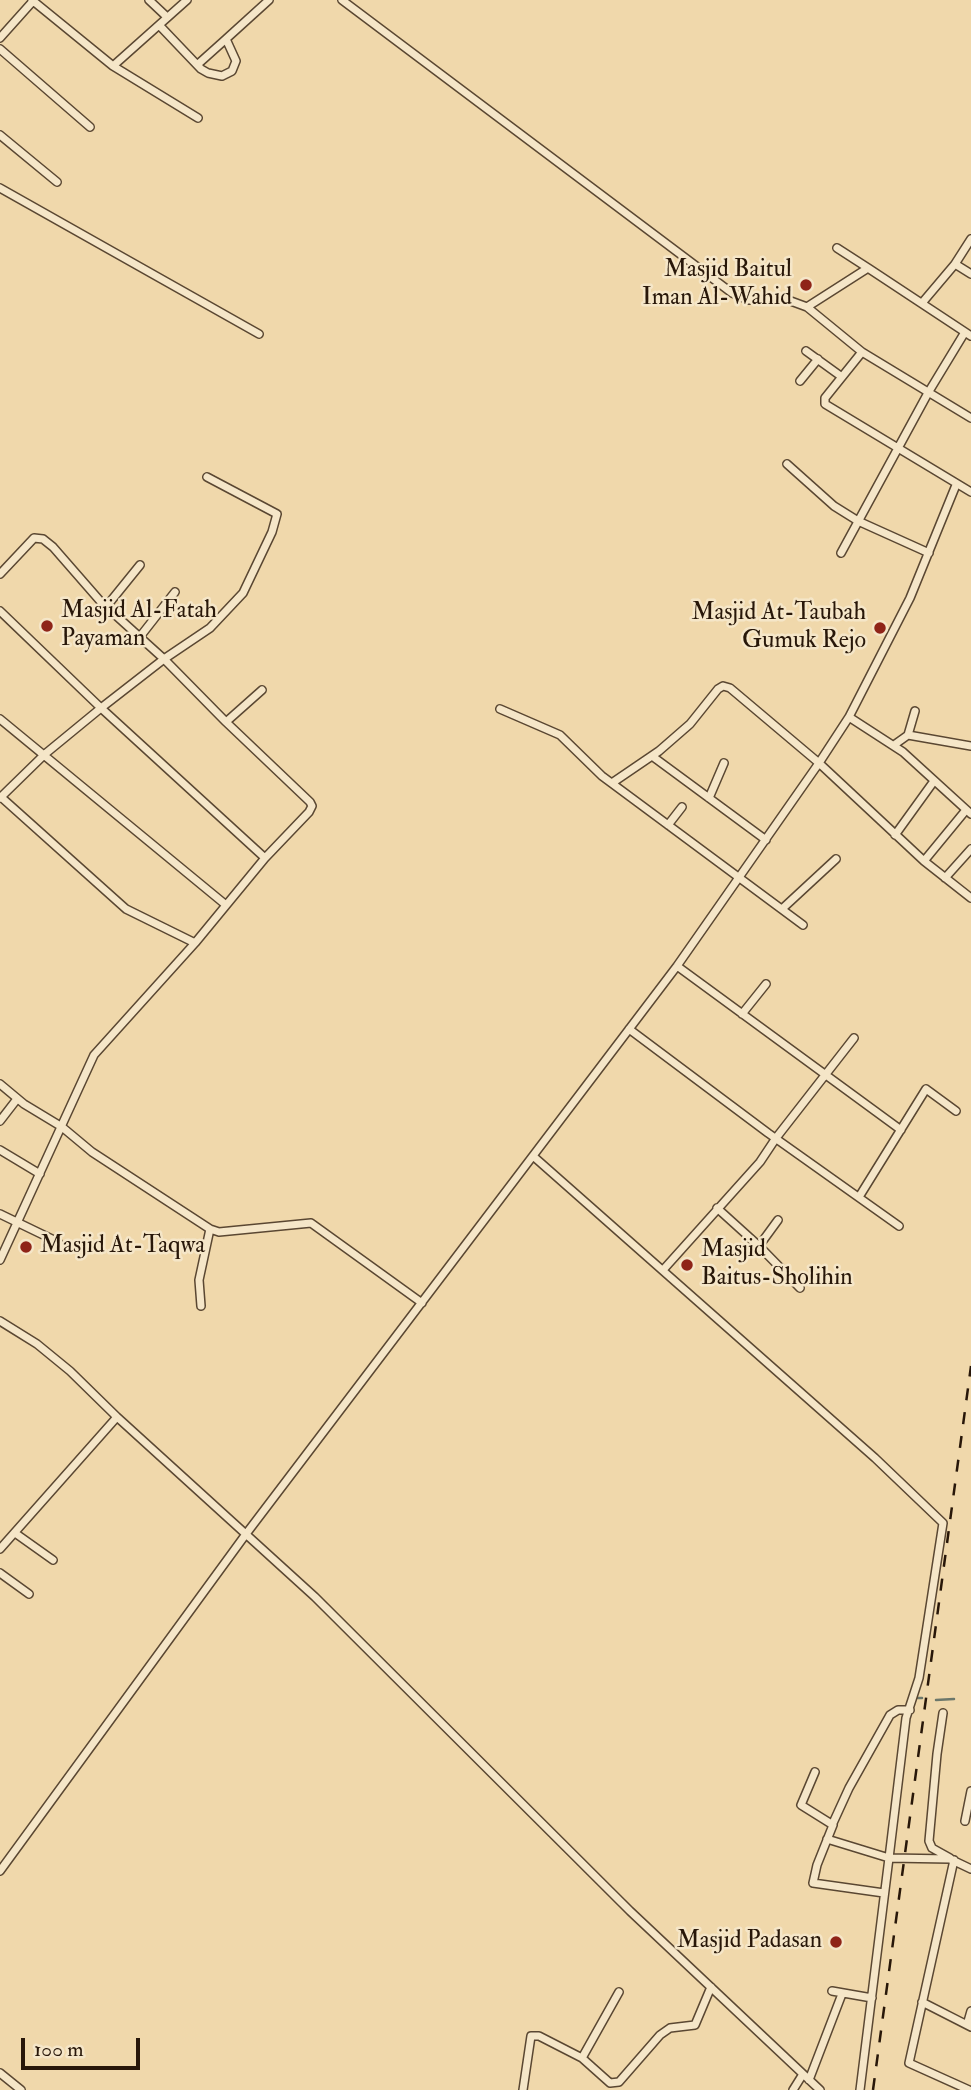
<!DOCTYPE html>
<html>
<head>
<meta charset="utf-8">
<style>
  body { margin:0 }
  #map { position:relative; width:971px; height:2090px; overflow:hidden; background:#f0d8ab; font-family:"IM FELL Double Pica",serif }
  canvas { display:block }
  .scale { position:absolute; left:21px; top:2038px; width:119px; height:32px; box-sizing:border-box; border:4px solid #281709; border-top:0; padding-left:9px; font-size:21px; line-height:24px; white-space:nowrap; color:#281709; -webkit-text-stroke:5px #f5e6c8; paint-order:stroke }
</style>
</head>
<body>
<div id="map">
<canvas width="971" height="2090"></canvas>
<div class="scale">100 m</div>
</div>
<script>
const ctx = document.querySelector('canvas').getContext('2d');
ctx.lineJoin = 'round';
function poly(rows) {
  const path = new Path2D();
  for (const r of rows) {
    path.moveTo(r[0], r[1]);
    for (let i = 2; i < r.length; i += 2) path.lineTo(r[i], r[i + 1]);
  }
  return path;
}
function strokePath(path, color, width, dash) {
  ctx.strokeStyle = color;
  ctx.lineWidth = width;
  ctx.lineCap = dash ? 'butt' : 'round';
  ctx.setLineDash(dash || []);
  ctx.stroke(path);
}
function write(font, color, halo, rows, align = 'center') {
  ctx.font = font + ' "IM FELL Double Pica",serif';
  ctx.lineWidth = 5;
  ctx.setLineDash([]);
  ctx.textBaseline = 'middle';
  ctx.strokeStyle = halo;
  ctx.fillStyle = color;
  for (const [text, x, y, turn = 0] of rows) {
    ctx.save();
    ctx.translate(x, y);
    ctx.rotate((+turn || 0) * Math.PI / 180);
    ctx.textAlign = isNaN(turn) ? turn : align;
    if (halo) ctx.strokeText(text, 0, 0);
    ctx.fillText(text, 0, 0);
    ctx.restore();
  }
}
const stream = poly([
  [918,1698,922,1698],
  [936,1700,954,1699]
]);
const street = poly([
  [32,0,113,66,198,118],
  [149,0,167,17],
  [342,0,732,293,748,300,788,300,807,307,868,268,971,336],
  [159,25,201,69,208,73,222,76,232,71,236,61,226,39,269,0],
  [0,38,34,0],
  [0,49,90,127],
  [197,65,226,39],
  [113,66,187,0],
  [0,135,57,182],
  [0,188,259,334],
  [971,239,955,264,971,274],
  [837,248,868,268],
  [922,303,955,264],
  [807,307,862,352,971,418],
  [806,351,842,377],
  [862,352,825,398,825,404,971,492],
  [800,381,818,359],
  [787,464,834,506,858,521,929,553],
  [841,553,928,393,965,332],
  [0,574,34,538,43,539,53,547,101,602,164,659,226,722,310,802,312,806,309,812,265,858,195,943,94,1055,0,1260],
  [106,607,140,565],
  [0,611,101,708,265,858],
  [139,638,175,592],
  [500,709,560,735,602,776,803,925],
  [849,717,903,752,971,814],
  [0,719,226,905],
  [226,722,262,690],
  [908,735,915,711],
  [894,745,908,735,971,746],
  [652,756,766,840],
  [612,783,659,751,690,724,718,689,723,686,730,688,819,763,924,861,971,898],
  [1,797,126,909,195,943],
  [0,798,45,754,101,708,164,659,210,628,243,593,272,532,277,514,207,477],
  [709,798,724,763],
  [668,825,682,807],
  [895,835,934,781],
  [924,861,966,810],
  [945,878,971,849],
  [782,909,836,859],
  [677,966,901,1130],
  [742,1014,766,984],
  [629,1029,768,1133,899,1226],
  [0,1084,24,1104,62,1127,92,1152,210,1229,199,1280,201,1306],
  [0,1121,17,1099],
  [0,1150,40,1174],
  [533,1156,875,1458,943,1523,919,1678,906,1718,889,1858,827,1839],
  [859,1197,926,1089,956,1111],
  [717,1208,759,1246,800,1288],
  [0,1214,58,1242],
  [210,1229,219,1232,311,1223,422,1303],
  [759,1246,778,1220],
  [663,1270,760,1162,776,1138,854,1038],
  [0,1321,37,1344,70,1371,117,1417,315,1597,630,1911,820,2090],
  [15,1533,53,1560],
  [0,1549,117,1417],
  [0,1573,29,1594],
  [943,1713,937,1754,929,1841,932,1848,950,1858],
  [815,1772,801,1805,833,1825,817,1865,813,1883,884,1893],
  [965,1821,971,1791],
  [833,1823,849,1788,890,1715,898,1710,910,1710],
  [954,1860,909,2063,969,2090],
  [0,1871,246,1534,677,966,819,763,849,717,910,598,956,485],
  [832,1991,872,1998],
  [922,2002,971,2027],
  [967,2025,971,2011],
  [582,2058,610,2083,619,2082,660,2035,670,2028,695,2025,711,1987],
  [0,2073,21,2090],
  [809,2080,842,1994],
  [523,2090,531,2036,539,2036,582,2058,619,1992],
  [793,2090,803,2074],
  [860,2090,889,1858,950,1859,971,1869]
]);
const rail = poly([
  [873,2090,971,1366]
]);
const markers = [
  [806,285,7,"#8f2418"],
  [47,626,7,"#8f2418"],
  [880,628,7,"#8f2418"],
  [26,1247,7,"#8f2418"],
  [687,1265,7,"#8f2418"],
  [836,1942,7,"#8f2418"]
];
const poiNames = [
  ["Masjid Baitul",792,271],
  ["Iman Al-Wahid",792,299],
  ["Masjid Al-Fatah",61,612,"left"],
  ["Payaman",61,640,"left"],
  ["Masjid At-Taubah",866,614],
  ["Gumuk Rejo",866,642],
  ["Masjid At-Taqwa",40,1247,"left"],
  ["Masjid",701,1251,"left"],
  ["Baitus-Sholihin",701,1279,"left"],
  ["Masjid Padasan",822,1942]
];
strokePath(stream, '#6c786b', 2.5);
strokePath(street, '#5a4732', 10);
strokePath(street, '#f5e6c8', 7);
strokePath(rail, '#281709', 2.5, [12, 12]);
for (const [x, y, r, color] of markers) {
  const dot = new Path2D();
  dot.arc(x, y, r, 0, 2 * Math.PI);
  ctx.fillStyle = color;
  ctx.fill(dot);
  strokePath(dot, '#f5e6c8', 2.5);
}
write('24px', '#281709', '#f5e6c8', poiNames, 'right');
</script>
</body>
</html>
